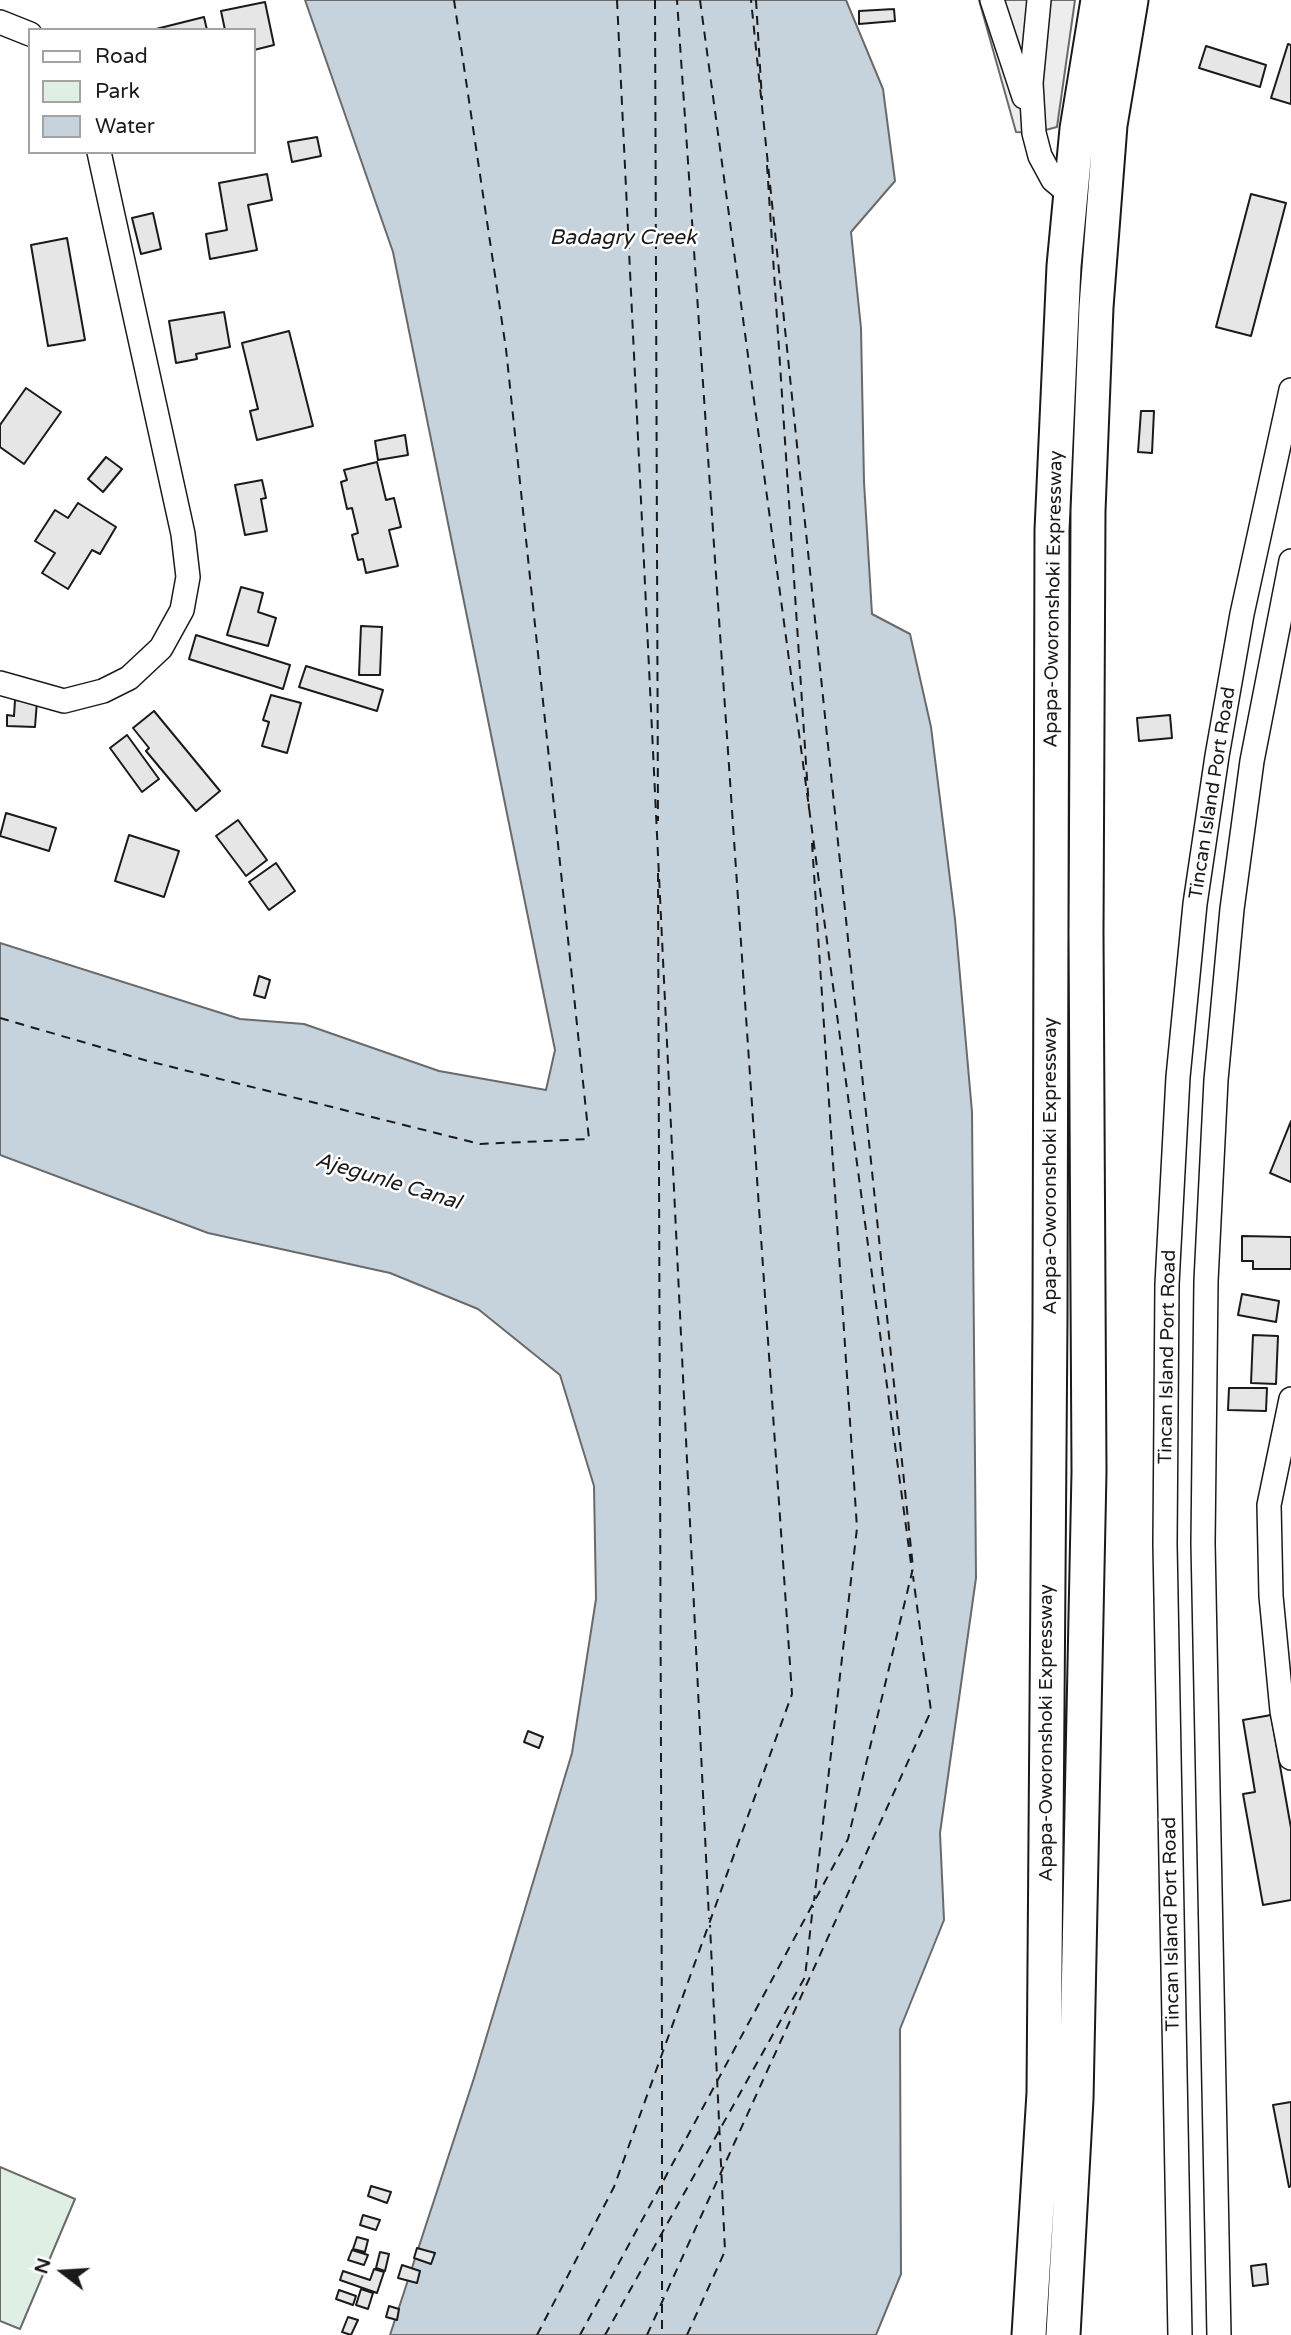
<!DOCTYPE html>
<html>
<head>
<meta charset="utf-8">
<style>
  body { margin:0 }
  #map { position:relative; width:1291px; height:2335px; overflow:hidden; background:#fff; font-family:"Varela Round",sans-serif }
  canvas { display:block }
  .legend { position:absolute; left:28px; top:28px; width:228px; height:126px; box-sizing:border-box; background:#fff; border:2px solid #a3a3a3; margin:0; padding:9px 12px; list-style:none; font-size:21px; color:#1a1a1a }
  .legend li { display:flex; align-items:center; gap:14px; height:35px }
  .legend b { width:35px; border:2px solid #a3a3a3 }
  .north { position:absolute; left:28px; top:2237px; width:70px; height:70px; -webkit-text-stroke:5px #fff; paint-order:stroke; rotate:287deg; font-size:19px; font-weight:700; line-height:28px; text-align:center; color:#1a1a1a }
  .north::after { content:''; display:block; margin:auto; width:24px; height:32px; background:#1a1a1a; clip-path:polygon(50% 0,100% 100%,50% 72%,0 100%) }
</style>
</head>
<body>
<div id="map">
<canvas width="1291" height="2335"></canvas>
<ul class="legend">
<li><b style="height:9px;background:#fff"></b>Road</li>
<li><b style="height:19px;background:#e0efe3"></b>Park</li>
<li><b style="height:19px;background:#c6d2dc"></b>Water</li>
</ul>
<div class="north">N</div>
</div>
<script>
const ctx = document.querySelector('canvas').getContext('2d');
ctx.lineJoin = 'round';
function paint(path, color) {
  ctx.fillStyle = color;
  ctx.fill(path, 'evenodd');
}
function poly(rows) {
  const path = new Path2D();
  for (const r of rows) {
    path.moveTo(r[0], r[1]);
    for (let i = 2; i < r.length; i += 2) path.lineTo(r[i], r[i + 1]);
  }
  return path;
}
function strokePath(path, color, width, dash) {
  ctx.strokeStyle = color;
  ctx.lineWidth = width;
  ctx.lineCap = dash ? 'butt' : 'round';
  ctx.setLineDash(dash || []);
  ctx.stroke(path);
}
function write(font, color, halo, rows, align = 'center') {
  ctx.font = font + ' "Varela Round",sans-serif';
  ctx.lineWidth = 5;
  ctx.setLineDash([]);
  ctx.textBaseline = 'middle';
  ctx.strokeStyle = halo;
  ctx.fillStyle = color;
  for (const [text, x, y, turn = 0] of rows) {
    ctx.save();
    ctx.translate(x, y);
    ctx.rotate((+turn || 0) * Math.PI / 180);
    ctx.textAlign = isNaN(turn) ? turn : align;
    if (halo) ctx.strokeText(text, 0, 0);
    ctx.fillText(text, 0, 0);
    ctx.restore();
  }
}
const green = poly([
  [0,2167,75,2199,20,2329,0,2321,0,2167]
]);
const parking = poly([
  [979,0,1075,0,1057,127,1034,133,1016,132,979,0]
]);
const water = poly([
  [305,0,846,0,883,89,895,181,851,232,861,328,864,482,872,614,910,634,931,727,955,919,972,1112,976,1578,940,1833,944,1920,900,2029,901,2274,876,2335,390,2335,474,2078,572,1753,596,1599,594,1486,560,1375,478,1309,390,1273,208,1233,0,1155,0,943,240,1019,304,1024,439,1071,546,1090,555,1050,393,252,305,0]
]);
const ferry = poly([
  [617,0,709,1919],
  [655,0,658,821],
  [700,0,912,1571],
  [756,0,762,100],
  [767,165,809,809],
  [812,843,857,1528,814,1901],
  [658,873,662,2053],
  [0,1018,148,1061,480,1144,589,1139,506,349,454,0],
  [662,2059,662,2179],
  [662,2185,662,2298],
  [662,2304,662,2335],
  [537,2335,614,2187,792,1694,677,0],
  [580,2335,848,1839,913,1568,751,0],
  [605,2335,805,1977,813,1906],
  [647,2335,931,1711,913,1576],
  [687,2335,725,2251,710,1925]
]);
const building = poly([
  [265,2,274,45,254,50,254,30,225,30,221,11,265,2],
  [894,9,895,21,859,24,859,11,894,9],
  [204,17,207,30,152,30,204,17],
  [1288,44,1291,45,1291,104,1271,98,1288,44],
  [1206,46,1266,65,1260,87,1199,68,1206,46],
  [317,137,321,156,292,162,288,142,317,137],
  [267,174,272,200,248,205,257,250,210,259,206,234,227,230,219,183,267,174],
  [1251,194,1286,203,1251,336,1216,327,1251,194],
  [153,213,161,249,141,254,132,218,153,213],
  [67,238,85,340,48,346,31,245,67,238],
  [224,312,230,347,196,354,197,359,176,363,169,321,224,312],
  [289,331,313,426,257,440,250,411,258,409,242,343,289,331],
  [26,388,61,412,24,464,0,447,0,425,26,388],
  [1141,411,1154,411,1152,453,1138,452,1141,411],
  [405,435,408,455,378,460,375,441,405,435],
  [106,457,122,469,103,492,88,479,106,457],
  [377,462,386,500,394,498,401,527,389,530,398,566,366,573,363,559,358,560,352,535,358,533,352,508,347,509,341,482,347,480,344,470,377,462],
  [262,480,266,498,261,499,267,531,245,535,235,485,262,480],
  [78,503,116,527,100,554,92,550,68,589,42,573,55,553,35,541,55,510,68,518,78,503],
  [241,587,263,593,258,612,276,618,268,646,227,635,241,587],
  [361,626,382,627,380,675,359,675,361,626],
  [196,635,290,665,283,689,189,659,196,635],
  [306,666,383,690,377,711,299,687,306,666],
  [271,695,301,703,287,753,262,746,269,722,263,720,271,695],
  [15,700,37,701,35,727,7,726,7,715,14,716,15,700],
  [154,711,220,791,196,811,146,751,149,748,133,728,154,711],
  [1170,715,1172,738,1139,741,1137,718,1170,715],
  [127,735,159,779,142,792,110,748,127,735],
  [6,813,56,828,49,851,0,836,6,813],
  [238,820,267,860,246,876,216,836,238,820],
  [129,835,179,851,164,897,115,881,129,835],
  [276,863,295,891,269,910,249,882,276,863],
  [259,976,270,980,265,998,254,995,259,976],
  [1291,1121,1291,1182,1270,1173,1291,1121],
  [1242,1236,1291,1237,1291,1269,1253,1269,1253,1261,1242,1261,1242,1236],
  [1242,1294,1279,1301,1276,1322,1238,1315,1242,1294],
  [1253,1335,1278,1336,1276,1384,1251,1383,1253,1335],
  [1229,1388,1267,1388,1266,1411,1228,1410,1229,1388],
  [1271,1715,1291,1828,1291,1900,1263,1905,1243,1794,1255,1792,1243,1720,1271,1715],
  [528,1731,543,1737,539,1748,524,1742,528,1731],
  [1291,2102,1291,2186,1289,2187,1273,2105,1291,2102],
  [371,2186,391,2192,387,2203,368,2196,371,2186],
  [363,2215,380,2220,376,2230,360,2225,363,2215],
  [357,2237,368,2240,365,2252,353,2249,357,2237],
  [417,2248,435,2253,431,2264,414,2258,417,2248],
  [352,2250,368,2255,364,2265,348,2260,352,2250],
  [380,2252,389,2254,385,2271,376,2268,380,2252],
  [1266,2264,1268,2284,1253,2286,1251,2266,1266,2264],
  [402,2265,420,2271,417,2283,398,2278,402,2265],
  [374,2269,384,2272,377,2293,340,2280,343,2271,370,2280,374,2269],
  [361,2289,373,2293,368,2309,356,2305,361,2289],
  [339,2290,356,2296,353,2305,336,2299,339,2290],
  [389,2306,399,2309,397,2320,386,2317,389,2306],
  [348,2317,358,2320,351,2335,342,2332,348,2317]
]);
const minor = poly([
  [992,0,1024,97],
  [1039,0,1031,83,1034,133,1040,156,1053,180,1071,195],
  [0,22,30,34],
  [0,683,64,701,103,691,129,678,161,648,182,610,188,577,183,534,99,152],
  [1291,1399,1269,1505,1271,1596,1282,1711,1291,1758],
  [1180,2335,1165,1544,1167,1284,1178,1077,1195,904,1217,756,1242,614,1291,390],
  [1219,2335,1203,1543,1206,1281,1216,1080,1232,909,1252,761,1291,561]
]);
const highway = poly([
  [1029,2335,1044,2093,1050,1319,1052,530,1064,266,1077,129,1098,0],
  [1063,2335,1076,2099,1089,1472,1086,932,1088,511,1096,307,1110,125,1131,0]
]);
const streetNames = [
  ["Apapa-Oworonshoki Expressway",1054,599,-89],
  ["Tincan Island Port Road",1213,793,-81],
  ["Apapa-Oworonshoki Expressway",1051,1166,-90],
  ["Tincan Island Port Road",1168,1357,-89],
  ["Apapa-Oworonshoki Expressway",1047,1733,-90],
  ["Tincan Island Port Road",1172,1924,-91]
];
const waterNames = [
  ["Badagry Creek",623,238],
  ["Ajegunle Canal",388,1182,17]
];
paint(green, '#e0efe3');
strokePath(green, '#6a6a6a', 2);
paint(parking, '#ededed');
strokePath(parking, '#6a6a6a', 2);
paint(water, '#c6d2dc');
strokePath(water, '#6a6a6a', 2);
strokePath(ferry, '#1a1a1a', 2, [9, 7]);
paint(building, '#e6e6e6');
strokePath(building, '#1a1a1a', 2);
strokePath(minor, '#1a1a1a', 26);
strokePath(highway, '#1a1a1a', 37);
strokePath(minor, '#fff', 23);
strokePath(highway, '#fff', 33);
write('19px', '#1a1a1a', '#fff', streetNames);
write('italic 21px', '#1a1a1a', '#fff', waterNames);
</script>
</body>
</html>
